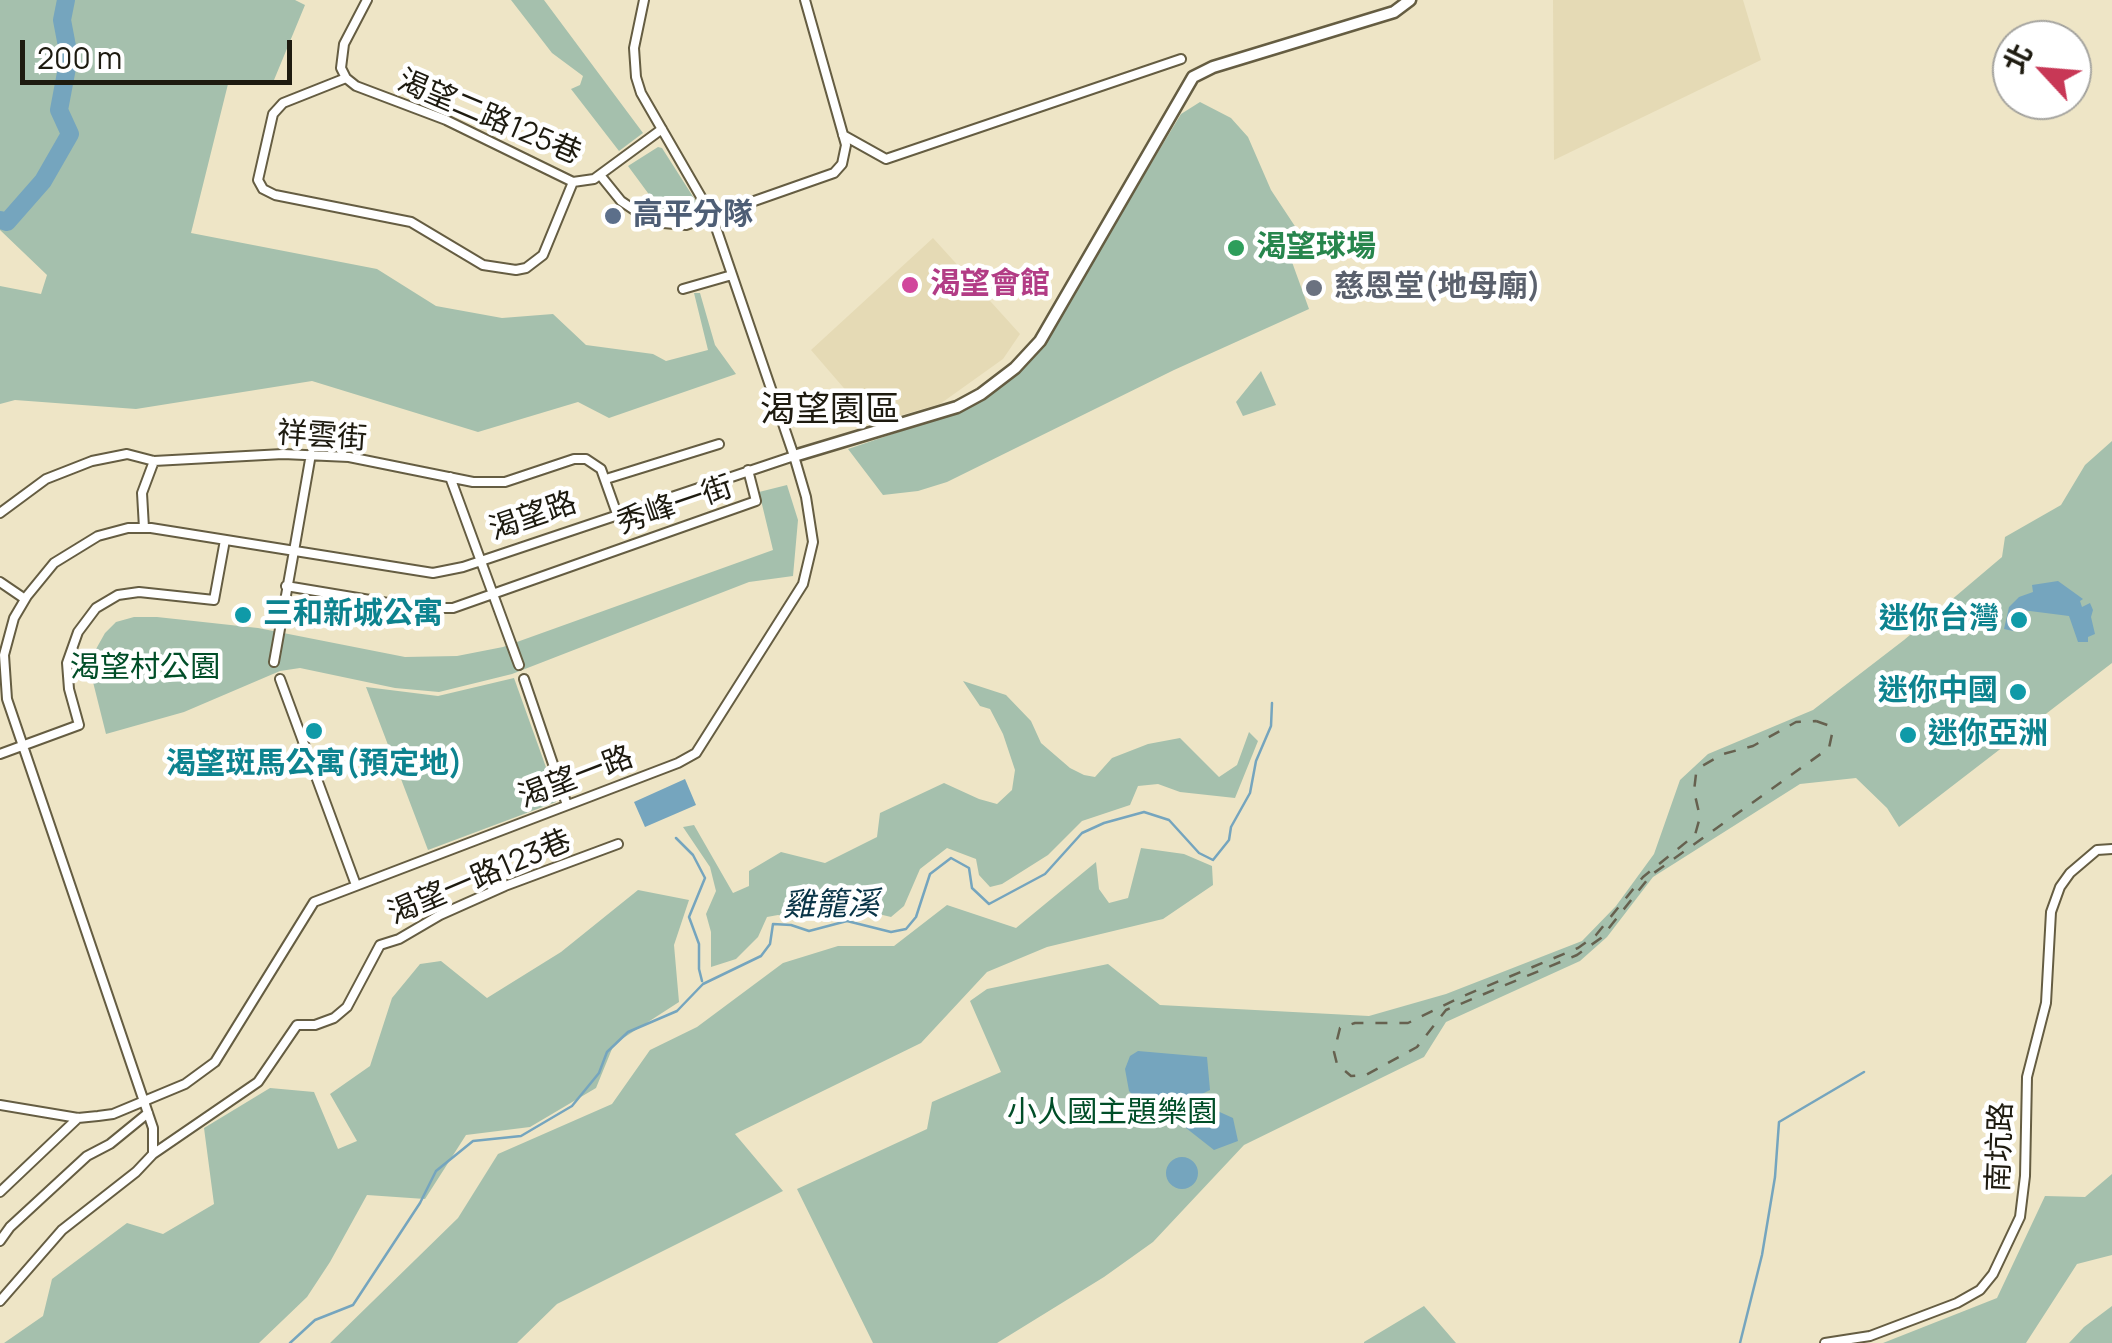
<!DOCTYPE html>
<html>
<head>
<meta charset="utf-8">
<style>
  body { margin:0 }
  #map { position:relative; width:2112px; height:1343px; overflow:hidden; background:#eee5c6; font-family:Manrope,"Noto Sans TC",sans-serif }
  canvas { display:block }
  .north { position:absolute; left:1992px; top:20px; width:100px; height:100px; box-sizing:border-box; background:#fff; border:2px solid #a5a49f; border-radius:50%; rotate:296deg; font-size:28px; font-weight:700; line-height:40px; text-align:center; color:#1e1b10 }
  .north::after { content:''; display:block; margin:auto; width:35px; height:45px; background:#c83856; clip-path:polygon(50% 0,100% 100%,50% 72%,0 100%) }
  .scale { position:absolute; left:20px; top:40px; width:272px; height:45px; box-sizing:border-box; border:5px solid #1e1b10; border-top:0; padding-left:12px; font-size:30px; line-height:35px; white-space:nowrap; color:#1e1b10; -webkit-text-stroke:8px #fff; paint-order:stroke }
</style>
</head>
<body>
<div id="map">
<canvas width="2112" height="1343"></canvas>
<div class="north">北</div>
<div class="scale">200 m</div>
</div>
<script>
const ctx = document.querySelector('canvas').getContext('2d');
ctx.lineJoin = 'round';
function paint(path, color) {
  ctx.fillStyle = color;
  ctx.fill(path, 'evenodd');
}
function poly(rows) {
  const path = new Path2D();
  for (const r of rows) {
    if (r.length === 3) {
      path.moveTo(r[0] + r[2], r[1]);
      path.arc(r[0], r[1], r[2], 0, 2 * Math.PI);
      continue;
    }
    path.moveTo(r[0], r[1]);
    for (let i = 2; i < r.length; i += 2) path.lineTo(r[i], r[i + 1]);
  }
  return path;
}
function strokePath(path, color, width, dash) {
  ctx.strokeStyle = color;
  ctx.lineWidth = width;
  ctx.lineCap = dash ? 'butt' : 'round';
  ctx.setLineDash(dash || []);
  ctx.stroke(path);
}
function write(font, color, halo, rows, align = 'center') {
  ctx.font = font + ' Manrope,"Noto Sans TC",sans-serif';
  ctx.lineWidth = 9;
  ctx.setLineDash([]);
  ctx.textBaseline = 'middle';
  ctx.strokeStyle = halo;
  ctx.fillStyle = color;
  for (const [text, x, y, turn = 0] of rows) {
    ctx.save();
    ctx.translate(x, y);
    ctx.rotate((+turn || 0) * Math.PI / 180);
    ctx.textAlign = isNaN(turn) ? turn : align;
    if (halo) ctx.strokeText(text, 0, 0);
    ctx.fillText(text, 0, 0);
    ctx.restore();
  }
}
const built = poly([
  [1553,0,1743,0,1761,60,1554,160],
  [933,238,1020,334,1003,359,940,404,874,423,811,350]
]);
const green = poly([
  [0,0,295,0,305,5,274,80,229,80,191,233,377,269,436,306,502,318,553,314,586,345,653,354,666,361,708,350,694,293,700,293,715,345,736,374,609,418,578,402,478,432,312,381,136,409,15,400,0,404,0,286,41,294,47,275,0,230],
  [511,0,544,0,643,133,619,151,571,89,580,85,583,76,552,53],
  [1200,102,1231,118,1248,137,1271,190,1310,249,1292,262,1309,309,1174,370,947,482,918,491,883,495,848,449,958,412,991,394,1025,367,1036,354,1181,114],
  [658,147,662,148,699,206,696,214,687,217,659,208,628,166],
  [1261,371,1276,405,1243,416,1236,402],
  [2112,441,2112,663,1899,827,1887,808,1856,778,1800,784,1653,877,1607,937,1580,961,1446,1022,1424,1057,1244,1145,1153,1242,1104,1277,997,1343,873,1343,797,1189,927,1129,932,1102,1001,1072,970,1001,987,989,1108,964,1160,1005,1369,1016,1446,994,1582,941,1616,906,1654,854,1680,780,1708,754,1813,710,1904,640,2002,557,2005,537,2061,505,2085,465],
  [787,485,798,520,793,576,749,582,512,674,439,692,395,688,300,668,280,671,184,712,106,734,91,674,91,658,105,633,116,622,134,617,157,617,258,628,405,657,457,656,503,647,773,550,759,492],
  [514,678,557,798,556,802,428,850,366,687,438,696],
  [963,681,1006,695,1031,721,1041,743,1070,768,1084,775,1095,777,1112,758,1148,744,1180,738,1219,777,1237,765,1249,732,1258,741,1235,798,1180,792,1158,784,1138,786,1130,805,1082,821,1048,855,1002,884,990,887,979,875,976,859,947,848,920,869,904,906,891,917,858,909,808,921,778,915,767,917,758,937,736,959,711,967,711,932,706,914,716,891,710,867,683,827,694,825,733,893,749,886,749,871,781,852,825,863,877,837,880,813,944,783,979,799,997,804,1012,790,1015,770,1003,734,990,709,980,706],
  [1141,848,1184,854,1212,866,1213,885,1163,919,1047,947,987,972,921,1043,735,1134,783,1191,557,1304,517,1343,330,1343,458,1218,498,1154,612,1104,650,1050,697,1027,783,963,838,946,894,946,947,905,1016,928,1096,862,1099,889,1109,903,1128,898],
  [638,890,689,900,674,945,679,1002,614,1044,596,1088,530,1127,466,1135,425,1199,367,1195,330,1262,307,1297,259,1343,4,1343,43,1316,52,1279,127,1223,163,1234,214,1204,204,1128,270,1088,314,1092,338,1149,357,1141,330,1094,370,1066,392,998,420,964,441,961,487,998,561,952],
  [2112,1174,2112,1255,2077,1264,2026,1343,1883,1343,1997,1298,2045,1196,2085,1197],
  [1424,1306,1456,1343,1364,1343,1364,1342],
  [2112,1306,2112,1343,2069,1343,2084,1327]
]);
const water = poly([
  [2058,581,2083,599,2080,601,2082,607,2090,603,2093,610,2091,617,2095,634,2088,637,2088,642,2078,642,2069,616,2022,610,2013,631,2004,629,2009,607,2019,597,2033,592,2032,585],
  [685,779,696,805,645,827,634,802],
  [1138,1051,1207,1057,1210,1090,1184,1103,1150,1097,1139,1102,1129,1091,1125,1069,1130,1056],
  [1204,1105,1233,1118,1238,1141,1214,1150,1186,1128,1187,1113],
  [1182,1173,16]
]);
const stream = poly([
  [676,838,693,855,705,878,689,917,699,944,699,969,702,981],
  [290,1343,315,1320,353,1305,420,1203,436,1171,473,1141,521,1136,572,1106,599,1073,607,1052,628,1032,677,1011,703,984,761,956,770,944,773,924,791,925,809,931,847,921,891,932,906,929,916,917,930,874,951,858,969,868,972,888,989,904,1045,874,1082,833,1104,823,1144,812,1169,820,1199,853,1213,860,1229,840,1231,827,1250,793,1256,761,1271,726,1272,703],
  [1740,1343,1762,1255,1775,1177,1779,1122,1864,1072]
]);
const river = poly([
  [0,220,7,222,43,181,70,134,59,110,69,57,62,20,66,0]
]);
const minor = poly([
  [346,78,283,103,273,114,258,180,263,189,275,195,411,222,483,265,516,270,526,268,543,255,573,182],
  [346,78,356,86,446,120,573,182,594,179,662,129],
  [346,78,341,68,344,44,367,0],
  [843,135,886,159,1181,59],
  [600,175,621,201,652,222,686,225,834,173,842,164,846,145,805,0],
  [683,289,732,275],
  [450,477,519,665],
  [606,479,719,444],
  [0,513,46,479,92,461,127,454,154,461,283,454,349,457,473,482,505,482,574,459,586,459,601,469,617,514],
  [144,528,142,493,154,461],
  [294,551,311,454],
  [0,582,25,599],
  [286,586,418,608,453,608,756,501,748,470],
  [274,662,294,551],
  [280,679,356,885],
  [524,679,567,805],
  [0,754,79,725,69,689,67,663,78,632,96,608,118,595,139,592,214,600,225,540],
  [0,1105,78,1118,98,1116,113,1114,185,1084,215,1062,314,902,678,763,696,753,803,584,813,542,806,497,794,456,712,216,641,93,636,77,634,48,644,0],
  [153,1154,258,1082,297,1025,315,1025,334,1018,347,1007,380,945,399,939,440,915,505,886,618,844],
  [0,1192,78,1118],
  [0,1241,10,1227,87,1156,110,1144,148,1113],
  [0,1301,62,1230,136,1172,153,1154,153,1128,7,699,4,655,14,618,27,596,54,563,98,536,128,528,151,528,433,573,463,567,794,456],
  [1825,1343,1870,1336,1957,1303,1980,1290,1993,1274,2020,1217,2025,1176,2027,1077,2046,1003,2051,912,2060,887,2070,873,2097,850,2112,849]
]);
const tertiary = poly([
  [794,456,957,407,981,394,1015,368,1040,341,1193,77,1213,67,1394,12,1410,0]
]);
const rail = poly([
  [1816,721,1830,726,1832,734,1829,748,1651,875,1601,938,1577,955,1446,1010,1417,1047,1366,1075,1351,1076,1337,1064,1334,1052,1340,1028,1355,1023,1408,1023,1461,997,1578,948,1596,935,1643,877,1695,835,1700,817,1694,791,1696,774,1702,766,1723,754,1753,746,1796,722,1816,721]
]);
const markers = [
  [613,216,10,"#5c6f8a"],
  [1236,248,10,"#2e9e5b"],
  [910,285,10,"#d1479c"],
  [1314,288,10,"#6b7280"],
  [243,615,10,"#0f9aa8"],
  [2019,620,10,"#0f9aa8"],
  [2018,692,10,"#0f9aa8"],
  [314,731,10,"#0f9aa8"],
  [1908,735,10,"#0f9aa8"]
];
const streetNames = [
  ["渴望二路125巷",489,118,23],
  ["祥雲街",322,437,4],
  ["秀峰一街",675,506,-19],
  ["渴望路",533,517,-19],
  ["渴望一路",576,778,-21],
  ["渴望一路123巷",480,878,-23],
  ["南坑路",2001,1147,-88]
];
const serviceNames = [
  ["高平分隊",633,216]
];
const leisureNames = [
  ["渴望球場",1256,248]
];
const hotelNames = [
  ["渴望會館",930,285]
];
const worshipNames = [
  ["慈恩堂(地母廟)",1334,288]
];
const cultureNames = [
  ["三和新城公寓",263,615],
  ["迷你台灣",1999,620,"right"],
  ["迷你中國",1998,692,"right"],
  ["迷你亞洲",1928,735],
  ["渴望斑馬公寓(預定地)",314,765,"center"]
];
const parkNames = [
  ["渴望村公園",145,669],
  ["小人國主題樂園",1112,1114]
];
const waterNames = [
  ["雞籠溪",831,906,-1]
];
const quarterNames = [
  ["渴望園區",830,411]
];
paint(built, '#e5dab5');
paint(green, '#a5c0ad');
paint(water, '#75a5be');
strokePath(stream, '#75a5be', 2.5);
strokePath(river, '#75a5be', 18);
strokePath(minor, '#655d42', 12);
strokePath(tertiary, '#655d42', 15);
strokePath(minor, '#fff', 8);
strokePath(tertiary, '#fff', 10);
strokePath(rail, '#66614f', 2.5, [12, 12]);
for (const [x, y, r, color] of markers) {
  const dot = new Path2D();
  dot.arc(x, y, r, 0, 2 * Math.PI);
  ctx.fillStyle = color;
  ctx.fill(dot);
  strokePath(dot, '#fff', 4);
}
write('30px', '#1e1b10', '#fff', streetNames);
write('bold 30px', '#4e5e75', '#fff', serviceNames, 'left');
write('bold 30px', '#27864d', '#fff', leisureNames, 'left');
write('bold 30px', '#b23c85', '#fff', hotelNames, 'left');
write('bold 30px', '#5b616d', '#fff', worshipNames, 'left');
write('bold 30px', '#0d838f', '#fff', cultureNames, 'left');
write('30px', '#014e28', '#fff', parkNames);
write('italic 32px', '#093447', '#fff', waterNames);
write('35px', '#1e1b10', '#fff', quarterNames);
</script>
</body>
</html>
